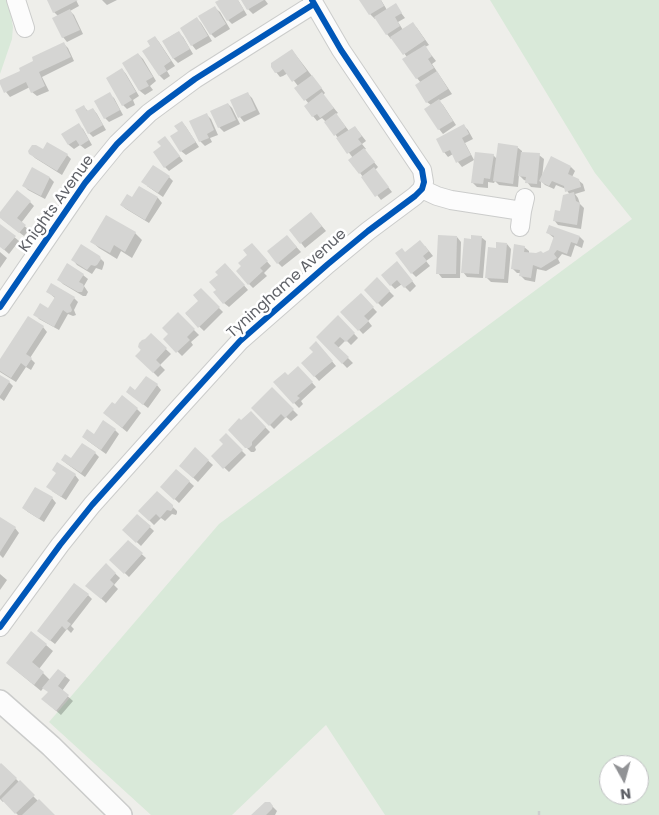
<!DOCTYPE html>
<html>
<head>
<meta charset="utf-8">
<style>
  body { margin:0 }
  #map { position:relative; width:659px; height:815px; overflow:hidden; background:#eeeeea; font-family:Poppins,sans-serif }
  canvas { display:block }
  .north { position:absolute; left:599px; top:755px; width:50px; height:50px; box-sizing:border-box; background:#fff; border:1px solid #bfc0c2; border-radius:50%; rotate:173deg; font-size:14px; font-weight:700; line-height:20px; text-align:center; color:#5f6167 }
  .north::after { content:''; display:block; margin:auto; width:18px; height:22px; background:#919295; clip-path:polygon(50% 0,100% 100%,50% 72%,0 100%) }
</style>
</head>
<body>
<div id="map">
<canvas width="659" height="815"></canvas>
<div class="north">N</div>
</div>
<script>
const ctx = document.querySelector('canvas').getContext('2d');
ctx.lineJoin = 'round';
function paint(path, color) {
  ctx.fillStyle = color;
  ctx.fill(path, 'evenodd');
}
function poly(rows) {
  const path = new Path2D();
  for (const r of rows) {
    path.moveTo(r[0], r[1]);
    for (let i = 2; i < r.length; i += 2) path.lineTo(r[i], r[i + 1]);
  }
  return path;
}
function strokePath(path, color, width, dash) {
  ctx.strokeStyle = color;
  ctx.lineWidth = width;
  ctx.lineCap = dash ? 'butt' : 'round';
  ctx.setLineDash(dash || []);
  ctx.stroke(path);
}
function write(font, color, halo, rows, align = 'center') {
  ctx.font = font + ' Poppins,sans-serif';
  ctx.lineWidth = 5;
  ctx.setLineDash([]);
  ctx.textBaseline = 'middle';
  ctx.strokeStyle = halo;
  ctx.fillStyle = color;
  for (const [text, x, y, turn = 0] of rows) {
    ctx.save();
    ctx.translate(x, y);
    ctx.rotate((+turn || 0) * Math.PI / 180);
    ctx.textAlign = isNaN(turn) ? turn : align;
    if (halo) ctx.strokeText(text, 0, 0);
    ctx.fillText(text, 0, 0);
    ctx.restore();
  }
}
const green = poly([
  [0,0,8,0,13,27,12,39,0,74],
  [490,0,659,0,659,815,385,815,326,725,232,815,151,815,49,722,219,524,632,219,595,173],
  [609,765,639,765,639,795,609,795]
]);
const shadow = poly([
  [48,0,76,0,79,6,70,11,74,15,83,34,67,42,63,37,58,16,54,12],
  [102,0,117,0,107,5],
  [222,0,238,0,247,15,232,24,228,20],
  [243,0,265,0,268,4,253,14,248,9],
  [361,0,381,0,387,10,395,5,405,18,398,22,403,30,413,24,417,28,429,45,425,47,436,61,432,64,452,94,439,101,443,105,456,125,443,134,439,129,431,105,427,102,421,83,417,78,407,57,392,38,391,39,387,34,376,18,375,19,370,14],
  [215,8,220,12,230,29,215,38,211,34],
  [197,19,201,23,212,41,196,50,192,45],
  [178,32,183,37,193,54,178,63,174,59,163,41],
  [155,37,159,42,175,66,167,71,170,76,164,80,160,76,144,51,152,46],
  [63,43,68,48,74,61,42,77,49,91,37,96,32,92,30,87,10,97,6,92,22,71],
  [292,50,325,93,323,95,338,113,336,114,349,131,355,127,366,141,362,144,366,149,364,150,378,167,375,170,392,192,381,200,360,173,353,158,326,122,322,118,317,121,305,106,309,104,296,88,298,86,288,73,283,76,280,77,276,72],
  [138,54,143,59,156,81,150,86,153,90,145,95,140,91,124,64],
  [122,69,126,74,139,96,133,100,135,105,127,109,123,105],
  [247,93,252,98,260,114,244,122,240,117,232,101],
  [109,94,114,98,123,115,109,122,105,118],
  [228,104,232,108,240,124,224,132,219,127],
  [84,107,89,112,93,109,97,114,106,130,93,137,89,133],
  [206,114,211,119,218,135,210,138,212,142,205,146,200,141],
  [182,122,186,127,199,147,186,155,181,151,180,132],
  [78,125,83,129,92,145,85,149,80,145,74,149,69,145,63,134],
  [464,126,468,130,473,139,465,143,474,160,462,167,458,162,453,154,448,157,444,152],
  [169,142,183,161,169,171,165,167],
  [517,147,522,151,522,153,539,155,544,159,542,178,571,167,575,171,572,177,578,180,583,184,585,191,575,194,578,198,580,204,584,208,581,229,558,225,554,220,561,213,570,195,566,189,556,185,554,189,545,185,541,181,541,188,531,187,527,182,527,181,524,180,519,175,518,187,499,185,495,181,494,183,488,182,488,188,477,187,472,182,493,155,497,159],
  [43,151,67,155,71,159,62,175,35,158,30,153],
  [32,169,50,178,54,182,45,199,28,190,24,186],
  [169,177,173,181,163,197,147,186],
  [139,188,158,198,162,203,149,223,126,209,121,205,133,199],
  [30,202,34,206,21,223,29,230,24,236,3,220,0,217,0,214],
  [106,217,135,233,142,240,132,258,121,251,117,259,99,248,92,242],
  [315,218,326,231,305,248,291,230],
  [0,225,19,241,9,254,0,246],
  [548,233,580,237,584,241,582,248,575,245,571,257,562,254,558,259,560,263,546,271,537,269,535,282,525,280,521,276,521,273,517,273,512,268,524,247,529,251,529,254,543,254,550,251,554,238],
  [457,237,461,242,460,278,442,278,438,273],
  [481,237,486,241,483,278,467,277,463,272,472,240],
  [291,241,301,252,282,267,278,263],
  [507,244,511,249,508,283,491,282,486,277,497,249],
  [425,246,433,256,426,261,430,266,416,277,412,273,406,254],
  [256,249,271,266,264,273,267,276,253,288,249,284],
  [0,252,7,258,0,268],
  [99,257,104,262,104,264,102,270,96,268,92,274,77,265,73,260],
  [401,267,416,286,410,292,402,284,395,289,391,285],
  [230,269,248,290,229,307,224,303],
  [83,275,88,279,84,286,88,292,86,296,83,296,63,284,59,280],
  [377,279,394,296,382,307,365,290],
  [201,290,223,312,204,331,186,314,200,301],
  [48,292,74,298,78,302,74,310,76,315,73,316,68,314,59,330,39,319,35,314,48,310,55,298],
  [361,295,377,312,368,321,372,326,363,334,342,312],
  [178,314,199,335,191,342,193,345,182,356,165,339,170,334],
  [338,317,358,338,351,345,346,340,338,348,353,363,347,368,317,337],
  [43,327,47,332,30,358,35,363,31,370,26,367,16,382,0,372,0,362],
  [151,335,171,354,160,365,165,370,158,377,137,356],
  [320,347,336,366,319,381,303,363],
  [298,367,316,387,301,401,303,404,299,408,275,383,288,376],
  [0,376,9,382,13,386,4,401,0,398],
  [157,385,161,390,148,408,127,392],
  [272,389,298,415,291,421,286,417,274,429,253,408],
  [115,406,137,409,141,413,127,432,104,413],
  [251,413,270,432,255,447,256,450,254,452,251,452,229,430,242,422],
  [115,430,119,434,106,454,88,441,83,437,94,436],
  [226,435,246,455,229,472,212,456,225,444],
  [195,449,213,465,198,482,185,470],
  [95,453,99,457,85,477,67,464,62,460,71,460],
  [176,470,194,486,179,503,166,491],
  [75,475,79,480,66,500,52,491],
  [157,492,177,511,177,513,176,515,172,514,165,521,161,518,154,525,140,511],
  [52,498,56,503,44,522,28,512,23,508],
  [137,515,154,531,141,546,124,530],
  [0,519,15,528,19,533,3,558,0,555],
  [128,542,146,558,129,577,111,560],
  [106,565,120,578,114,585,118,589,106,603,92,590],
  [0,574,7,580,0,590],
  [88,595,92,599,71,626,74,629,71,633,67,629,55,644,43,635],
  [46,645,53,651,39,669,50,680,65,676,70,680,62,691,73,701,61,715,47,703,49,692,44,687,41,691,7,663],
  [1,764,38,801,53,815,18,815,4,801,3,802,0,799,0,765],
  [269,803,277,811,275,815,253,815]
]);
const building = poly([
  [47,0,78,0,53,13],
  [219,0,238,0,244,10,227,21,215,2],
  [241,0,264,0,247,10],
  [359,0,381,0,384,6,369,15],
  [396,3,402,13,395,17,400,26,386,35,374,17],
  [215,6,226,24,210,35,198,16],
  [70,9,80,30,62,38,52,18],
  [197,17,208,36,191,46,180,28],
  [413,22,425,40,403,55,390,37],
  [179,31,190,49,173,59,162,41],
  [155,36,171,61,164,66,167,71,159,76,142,51,150,46,147,41],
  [64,42,71,57,39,72,45,86,31,93,26,82,4,93,0,84,0,80,20,71,19,68,33,61,32,57],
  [425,45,432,56,428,59,434,68,416,79,402,59],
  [292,49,307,71,292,82,283,69,279,72,275,73,271,67,271,63],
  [138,53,153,77,146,81,149,86,139,91,122,63],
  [122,68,136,92,129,96,132,100,122,106,106,78],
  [437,71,448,89,426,103,415,85],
  [312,75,322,88,304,101,294,88],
  [110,92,120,110,104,119,94,101],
  [248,92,256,110,238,118,230,100],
  [322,92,334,108,320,118,317,114,312,117,304,106],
  [439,99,453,121,438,130,424,109],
  [228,103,236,120,218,128,210,111],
  [84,105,87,111,93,108,103,125,88,134,75,110],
  [207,113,214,130,207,134,209,138,199,142,189,121],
  [336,113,346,127,334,136,324,122],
  [182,121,196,142,180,152,170,136,178,131,174,126],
  [79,123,89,140,80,146,76,140,68,145,61,134],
  [464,124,469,134,462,138,471,155,456,163,450,150,443,153,436,139],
  [355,126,362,136,358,139,362,144,347,154,336,138],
  [165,136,180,156,164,168,153,152,161,146,157,142],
  [47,142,68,154,57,171,29,154,28,151,32,145,36,145,43,149],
  [498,143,518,146,513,184,493,181],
  [364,148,375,162,359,174,348,160],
  [475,152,494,154,490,179,484,178,483,184,471,183],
  [521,152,540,153,537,184,525,183,526,177,518,176],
  [551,156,571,166,568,174,579,179,581,187,565,192,564,186,552,181,549,186,539,181],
  [153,165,170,176,158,193,141,182],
  [32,167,50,177,41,196,22,186],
  [374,167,389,187,375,197,361,177],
  [139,186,158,197,145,220,120,205,127,194,132,197],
  [17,190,31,201,17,218,26,225,19,233,0,218,0,212],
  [574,192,576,201,580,203,577,225,553,221,555,210,560,211,563,195],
  [311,212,322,226,300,244,289,230],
  [106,215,136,232,125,252,114,245,110,253,90,242],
  [0,224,16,236,4,250,0,247],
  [549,225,580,236,577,244,571,242,567,254,557,250,554,254,557,258,541,268,533,265,531,278,519,276,520,270,511,269,514,244,525,246,524,252,536,253,541,251,543,253,549,250,554,236,546,233],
  [287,235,297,247,277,264,267,251],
  [438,235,457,236,456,274,436,274],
  [471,235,482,236,479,274,461,273,464,238,471,239],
  [420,240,429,251,423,256,427,261,411,274,395,253,402,248,405,252],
  [496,242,507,243,504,279,485,278,488,247,496,248],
  [252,243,268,261,260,268,263,271,248,285,236,271,241,266,238,263,247,255,243,250],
  [81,244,100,256,101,259,97,265,95,266,91,265,87,270,71,260],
  [397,261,413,281,404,288,397,280,390,286,381,275],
  [67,263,84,274,79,282,83,284,84,287,82,292,78,292,57,280],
  [225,263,245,285,223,304,213,292,216,290,209,282,218,275,215,272],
  [377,277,390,291,377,304,364,290],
  [51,283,75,297,70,305,72,310,71,312,67,313,63,310,54,327,33,315,40,303,48,308,55,297,46,292],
  [201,288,220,307,198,328,185,313,198,301,193,295],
  [361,293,374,307,364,316,369,321,358,331,340,312],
  [178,312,195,329,187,337,190,340,176,353,163,339,168,334,162,328],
  [338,315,355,333,346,342,340,337,334,343,349,357,342,364,316,337],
  [28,316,44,326,26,354,32,358,26,367,21,363,11,378,0,371,0,359],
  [151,333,167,348,156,360,161,365,153,373,135,356,141,350,138,347,139,343,142,340,145,339],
  [316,341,333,361,314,377,301,363,313,352,309,348],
  [298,366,313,382,297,396,300,398,293,404,273,382,285,372,288,375],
  [0,375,10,381,0,396],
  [146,376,158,384,143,405,126,392,130,386,135,390],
  [272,387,294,409,285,418,281,414,269,426,251,408],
  [122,395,138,408,122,428,103,413,112,402,115,404],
  [251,411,266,427,252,442,252,445,249,448,245,448,228,430,239,418,241,420],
  [103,420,116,429,101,450,82,437,87,429,94,434],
  [226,433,243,450,223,469,211,456,223,444,219,440],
  [82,443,96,452,81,473,61,460,65,454,71,458],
  [195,447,209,460,193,478,179,466],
  [57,462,76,474,61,497,46,487,56,473,52,470],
  [176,469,190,481,174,500,160,487],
  [35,487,53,497,39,519,22,508],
  [157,491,173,505,173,508,171,511,167,510,160,518,156,514,149,521,138,511],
  [137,514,151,526,136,543,122,530],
  [0,517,16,527,0,552],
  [128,540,143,553,124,574,109,560],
  [106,563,116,573,110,580,114,584,101,599,85,586],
  [74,583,89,594,67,621,71,624,66,630,62,626,50,641,37,631],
  [31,631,47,644,32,662,44,672,34,685,6,663],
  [58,669,66,675,58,686,69,695,56,711,41,699,48,692,42,688],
  [1,763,17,778,0,796,0,764],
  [20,780,35,795,15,814,1,799],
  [39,799,55,815,22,815],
  [265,802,270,802,273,806,272,809,266,815,251,815]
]);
const path = poly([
  [539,811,539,815]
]);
const minor = poly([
  [16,0,25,28],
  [422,189,437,196,451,200,522,211],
  [520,227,522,211,525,198],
  [0,307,85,183,117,144,149,113,195,79,314,4],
  [0,627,60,545,92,505,179,408,240,341,328,264,368,231,415,196,422,189,424,182,422,170,341,50,312,0]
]);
const tertiary = poly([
  [0,701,51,746,121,815]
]);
const cycleway = poly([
  [0,307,85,183,117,144,149,113,195,79,314,4],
  [0,627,60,545,92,505,179,408,240,341,328,264,368,231,415,196,422,189,424,182,422,170,341,50,312,0]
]);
const streetNames = [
  ["Knights Avenue",57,204,-54],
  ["Tyninghame Avenue",287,284,-42]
];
paint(green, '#d9e9d9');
paint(shadow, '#0003');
paint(building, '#d5d5d3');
strokePath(minor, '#cbcccb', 20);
strokePath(tertiary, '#cbcccb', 24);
strokePath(path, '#ccd0cf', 2.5, [5, 2.5]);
strokePath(minor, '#fcfcfc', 18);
strokePath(tertiary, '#fcfcfc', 21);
strokePath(cycleway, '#0057b8', 6);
write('15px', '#5f6167', '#fff', streetNames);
</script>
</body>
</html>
